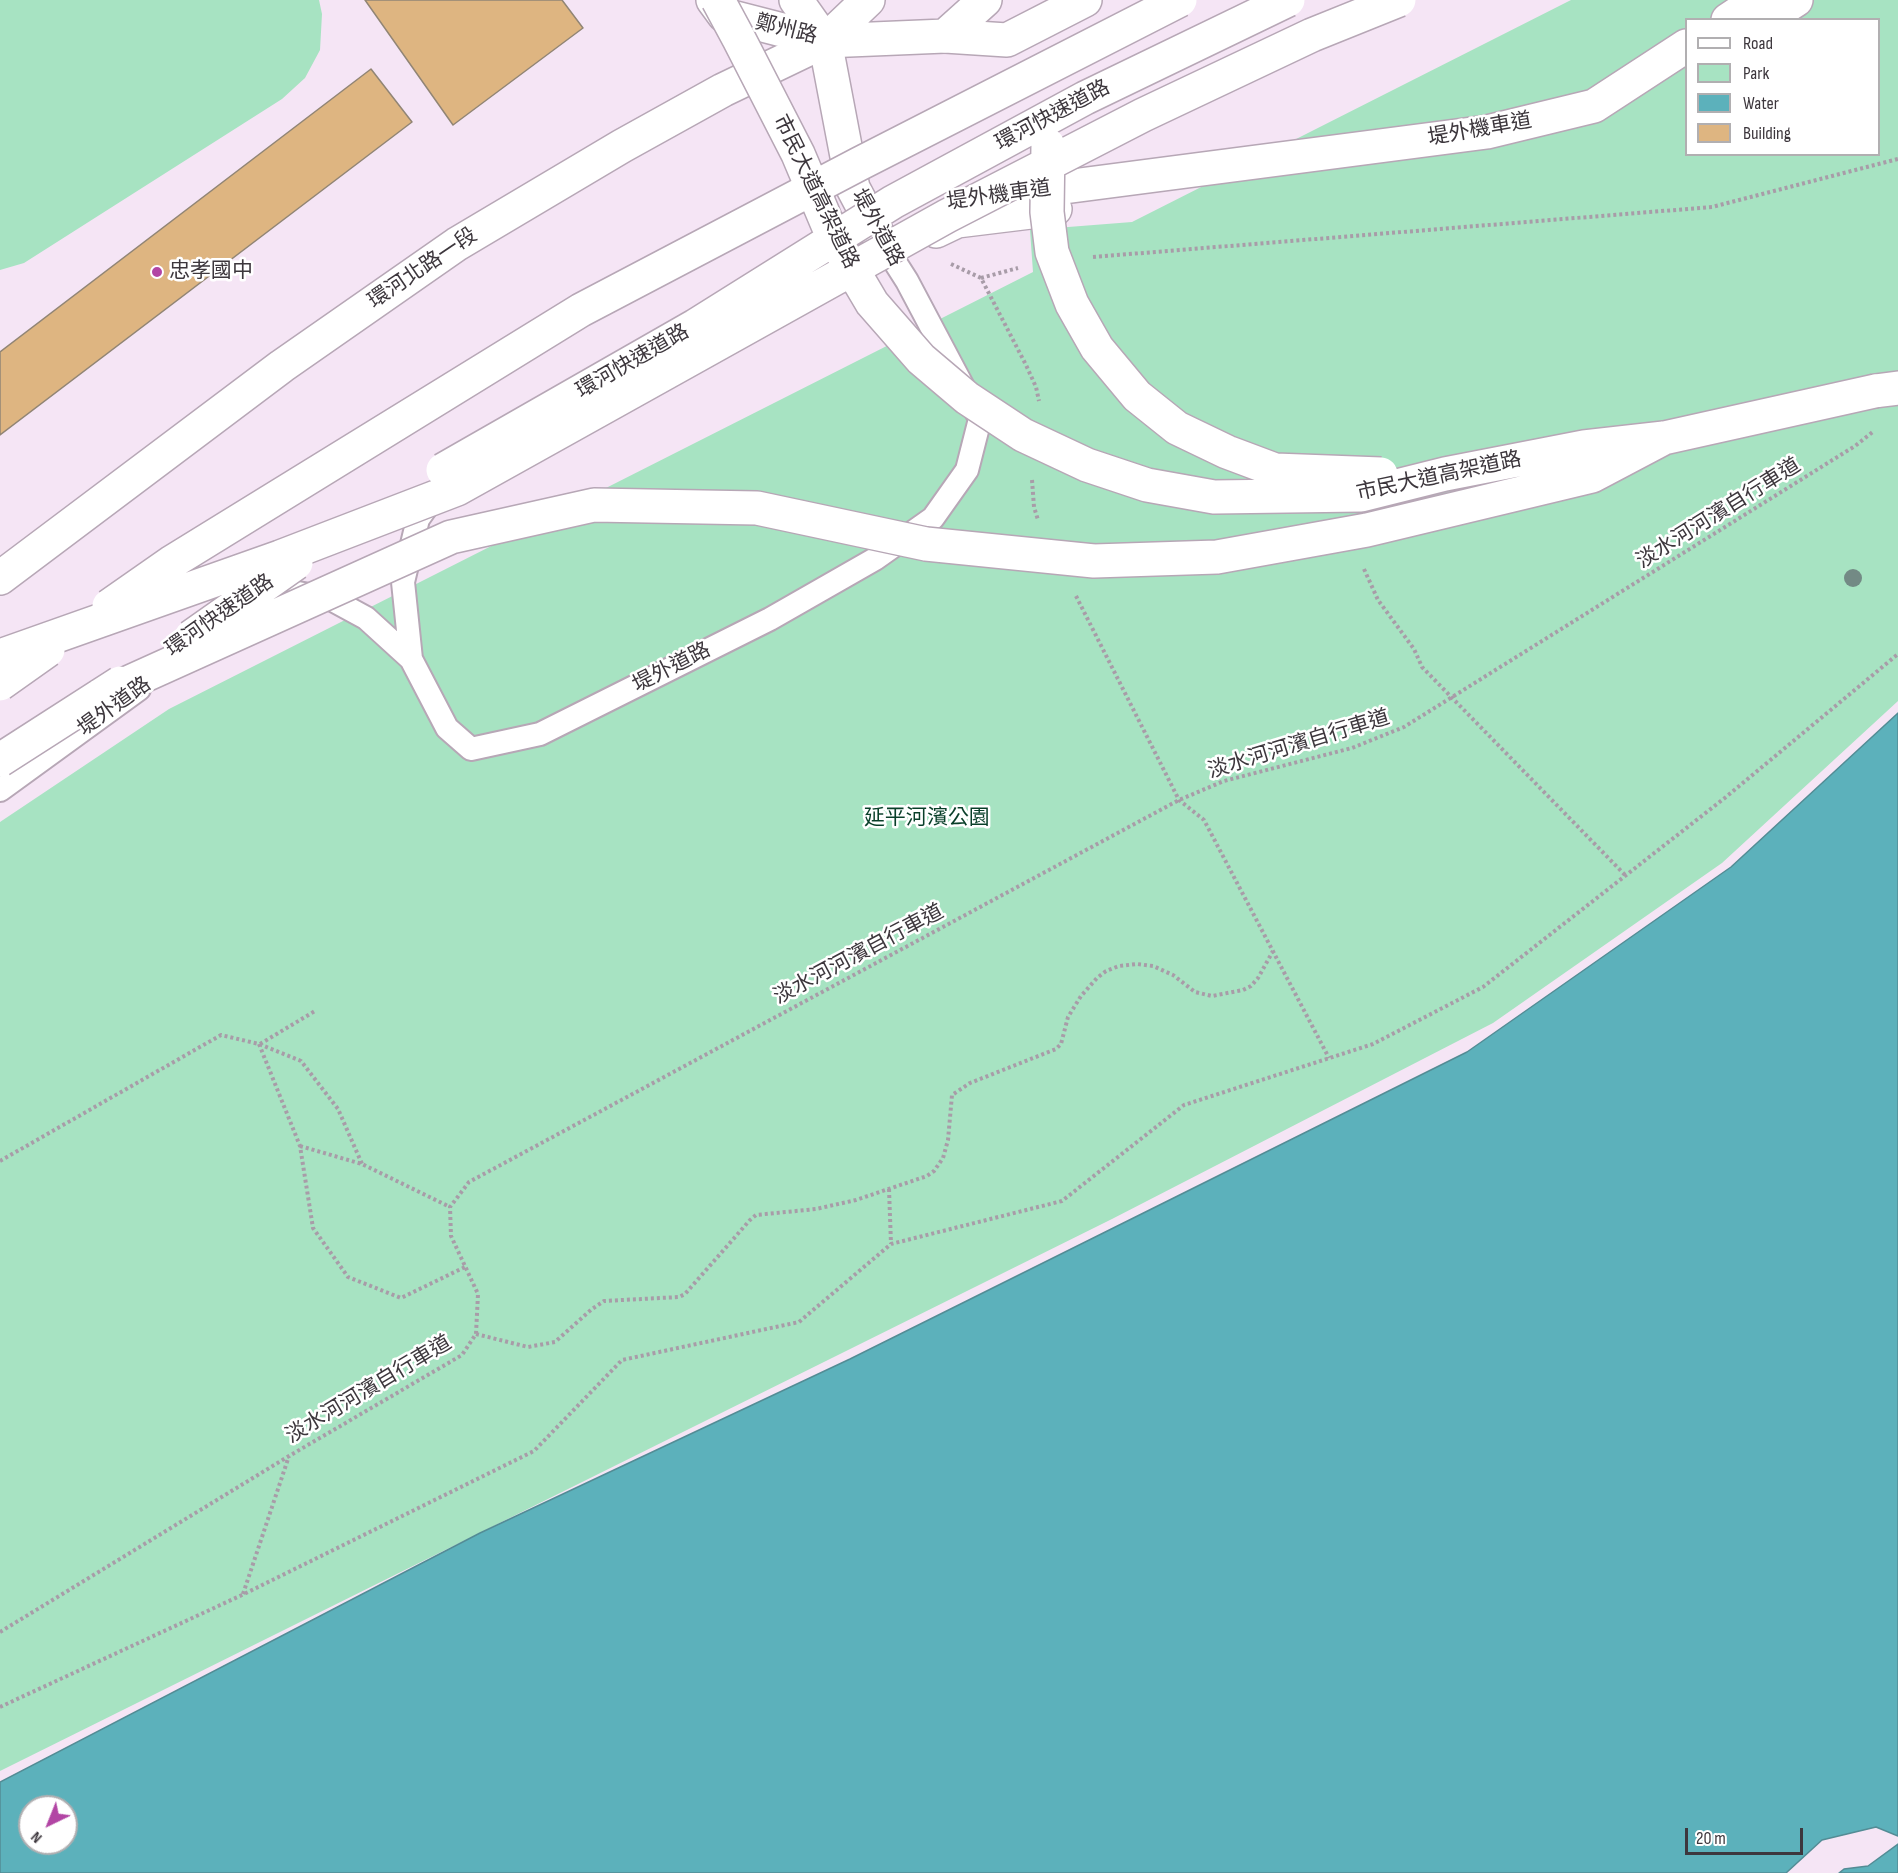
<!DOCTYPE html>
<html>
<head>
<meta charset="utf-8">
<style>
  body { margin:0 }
  #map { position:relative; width:1898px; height:1873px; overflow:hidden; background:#f5e5f5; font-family:"Sofia Sans Condensed",sans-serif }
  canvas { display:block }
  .legend { position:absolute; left:1685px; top:18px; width:195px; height:138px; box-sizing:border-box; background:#fff; border:2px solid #b1afb1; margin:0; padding:8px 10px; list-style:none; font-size:18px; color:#3d373d }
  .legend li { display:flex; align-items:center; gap:12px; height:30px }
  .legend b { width:30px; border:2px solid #b1afb1 }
  .north { position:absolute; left:18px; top:1795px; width:60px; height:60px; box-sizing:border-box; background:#fff; border:2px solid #b1afb1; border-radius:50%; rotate:223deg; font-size:16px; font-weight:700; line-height:24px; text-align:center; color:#3d373d }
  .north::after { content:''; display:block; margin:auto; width:21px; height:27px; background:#b245a4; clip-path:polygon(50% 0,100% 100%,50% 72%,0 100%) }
  .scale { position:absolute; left:1685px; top:1828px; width:118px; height:27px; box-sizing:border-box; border:3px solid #3d373d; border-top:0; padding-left:8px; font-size:18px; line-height:21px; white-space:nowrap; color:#3d373d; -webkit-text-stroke:4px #fff; paint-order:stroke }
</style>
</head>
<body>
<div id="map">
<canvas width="1898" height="1873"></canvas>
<ul class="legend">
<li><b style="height:8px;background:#fff"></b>Road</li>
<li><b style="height:16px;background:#a7e3c2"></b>Park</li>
<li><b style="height:16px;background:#5cb1bb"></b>Water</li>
<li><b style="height:16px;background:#deb581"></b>Building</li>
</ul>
<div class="north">N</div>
<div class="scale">20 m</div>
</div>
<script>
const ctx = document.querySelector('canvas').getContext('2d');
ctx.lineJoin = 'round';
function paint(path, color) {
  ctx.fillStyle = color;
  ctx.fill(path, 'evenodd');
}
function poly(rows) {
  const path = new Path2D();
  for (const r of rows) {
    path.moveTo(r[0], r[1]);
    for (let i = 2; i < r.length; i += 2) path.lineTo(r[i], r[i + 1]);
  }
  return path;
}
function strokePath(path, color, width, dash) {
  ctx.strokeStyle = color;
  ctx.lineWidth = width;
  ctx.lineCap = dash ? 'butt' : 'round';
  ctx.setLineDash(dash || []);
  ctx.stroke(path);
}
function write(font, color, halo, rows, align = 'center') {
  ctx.font = font + ' "Sofia Sans Condensed","Noto Sans TC",sans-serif';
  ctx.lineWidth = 5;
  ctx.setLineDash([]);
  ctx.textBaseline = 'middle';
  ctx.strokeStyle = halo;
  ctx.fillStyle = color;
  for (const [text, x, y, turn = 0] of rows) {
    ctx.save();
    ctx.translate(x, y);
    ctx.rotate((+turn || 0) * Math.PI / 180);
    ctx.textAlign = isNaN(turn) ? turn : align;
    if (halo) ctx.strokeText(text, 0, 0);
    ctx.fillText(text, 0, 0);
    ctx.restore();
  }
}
const green = poly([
  [0,0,319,0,322,14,320,50,305,78,282,99,24,263,0,270],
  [1571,0,1898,0,1898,701,1722,863,1493,1023,1112,1219,0,1771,0,822,169,709,1033,272,1030,230,1132,222],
  [1686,20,1878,20,1878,154,1686,154]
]);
const water = poly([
  [1898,713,1898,1836,1876,1827,1822,1840,1786,1873,0,1873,0,1782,480,1533,850,1359,1467,1052,1731,867,1898,713],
  [30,1807,66,1807,66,1843,30,1843,30,1807],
  [1898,1844,1898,1873,1839,1873,1844,1869,1868,1866,1898,1844]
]);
const building = poly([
  [365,0,562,0,583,28,453,125,365,0],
  [371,69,412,122,0,435,0,352,371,69]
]);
const path = poly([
  [1093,257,1712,207,1898,159],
  [951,264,981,278,1026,365,1036,387,1039,401],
  [981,278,1018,268],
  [1032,480,1034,507,1038,520],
  [1364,569,1378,600,1414,649,1422,667,1626,876],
  [1076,596,1179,800,1204,820,1329,1058],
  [259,1044,300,1146,313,1228,348,1277,401,1298,465,1267],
  [260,1044,315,1011],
  [300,1146,362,1164,450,1207],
  [0,1161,221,1035,259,1044,301,1061,338,1109,362,1164],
  [889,1189,891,1244],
  [476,1334,528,1347,555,1342,592,1309,604,1301,679,1297,685,1294,750,1220,756,1215,816,1209,856,1200,927,1176,934,1171,943,1158,948,1140,952,1095,970,1083,1056,1049,1061,1044,1068,1017,1081,996,1097,978,1106,971,1119,966,1137,964,1153,966,1173,975,1195,992,1212,996,1243,990,1251,986,1258,978,1273,951],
  [243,1594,289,1456],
  [0,1632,289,1456,462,1355,476,1334,478,1294,451,1236,450,1207,469,1182,1179,800,1224,781,1352,748,1404,727,1855,446,1874,431],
  [0,1707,242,1595,534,1451,622,1360,799,1322,891,1244,1062,1201,1184,1105,1373,1044,1483,987,1726,797,1898,654]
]);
const lane = poly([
  [258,602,276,589,331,599,366,618,411,659,447,728,471,749,540,734,770,619,875,559,933,518,967,470,980,419,907,281,879,237],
  [411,659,403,582,418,519,433,498],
  [0,790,139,689]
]);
const street = poly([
  [1728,20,1758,0],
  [1765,20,1796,0],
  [825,41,853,188,879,237],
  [1018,193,1487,132,1594,106,1686,46],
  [936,231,957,221,1055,209]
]);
const secondary = poly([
  [713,0,724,15,825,41,945,36,985,0],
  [0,578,282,366,457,244,622,146,723,90,825,41,868,0]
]);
const highway = poly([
  [796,0,825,41],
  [945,36,1007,40,1085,0],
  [1875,391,1898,388]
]);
const highwayBridge = poly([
  [718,0,739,39,798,154,833,237,872,303,921,359,967,398,1023,435,1087,465,1147,485,1214,497,1361,495,1445,474,1584,447,1664,438,1875,391],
  [1048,145,1047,212,1052,252,1072,304,1097,348,1137,396,1177,428,1227,452,1275,470,1381,474],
  [443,470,695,326,893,202,1085,98,1288,0],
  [109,606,172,562,581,310,859,164,1180,0],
  [191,637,296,563],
  [0,656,280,557,457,489,947,216,1143,115,1312,35,1399,0],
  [0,684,48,650],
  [101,695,451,537,594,505,757,508,926,544,1094,561,1217,557,1367,530,1592,476,1664,438],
  [0,760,120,683]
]);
const trees = [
  [1853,578]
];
const markers = [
  [157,272,6,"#b245a4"]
];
const streetNames = [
  ["鄭州路",786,30,14],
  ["環河快速道路",1053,116,-28],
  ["堤外機車道",1480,130,-10],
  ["市民大道高架道路",815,192,64],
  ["堤外機車道",999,196,-8],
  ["堤外道路",877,228,61],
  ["環河北路一段",423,269,-34],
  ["環河快速道路",633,362,-30],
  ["市民大道高架道路",1439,477,-12],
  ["淡水河河濱自行車道",1719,514,-32],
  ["環河快速道路",220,616,-35],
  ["堤外道路",672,668,-27],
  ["堤外道路",115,707,-36],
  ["淡水河河濱自行車道",1299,745,-17],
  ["淡水河河濱自行車道",859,955,-28],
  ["淡水河河濱自行車道",369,1390,-31]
];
const poiNames = [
  ["忠孝國中",169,272]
];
const parkNames = [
  ["延平河濱公園",927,819]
];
paint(green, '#a7e3c2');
paint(water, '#5cb1bb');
strokePath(water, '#538c95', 1.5);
paint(building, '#deb581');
strokePath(building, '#918575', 1.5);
strokePath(lane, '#b7a7b6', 26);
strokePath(street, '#b7a7b6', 36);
strokePath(secondary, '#b7a7b6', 36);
strokePath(highway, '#b7a7b6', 36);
strokePath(path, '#a89ca8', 4, [3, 3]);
strokePath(lane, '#fff', 22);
strokePath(street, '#fff', 33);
strokePath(secondary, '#fff', 33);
strokePath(highway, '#fff', 33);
strokePath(highwayBridge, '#b7a7b6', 36, []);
strokePath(highwayBridge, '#fff', 33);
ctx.fillStyle = '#738a85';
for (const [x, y] of trees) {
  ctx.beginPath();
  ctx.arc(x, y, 9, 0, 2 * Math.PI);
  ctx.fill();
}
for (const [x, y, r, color] of markers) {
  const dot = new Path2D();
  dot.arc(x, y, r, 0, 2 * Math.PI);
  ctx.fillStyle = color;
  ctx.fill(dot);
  strokePath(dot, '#fff', 2);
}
write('21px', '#3d373d', '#fff', streetNames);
write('21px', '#3d373d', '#fff', poiNames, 'left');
write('21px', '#093f29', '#fff', parkNames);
</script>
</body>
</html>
